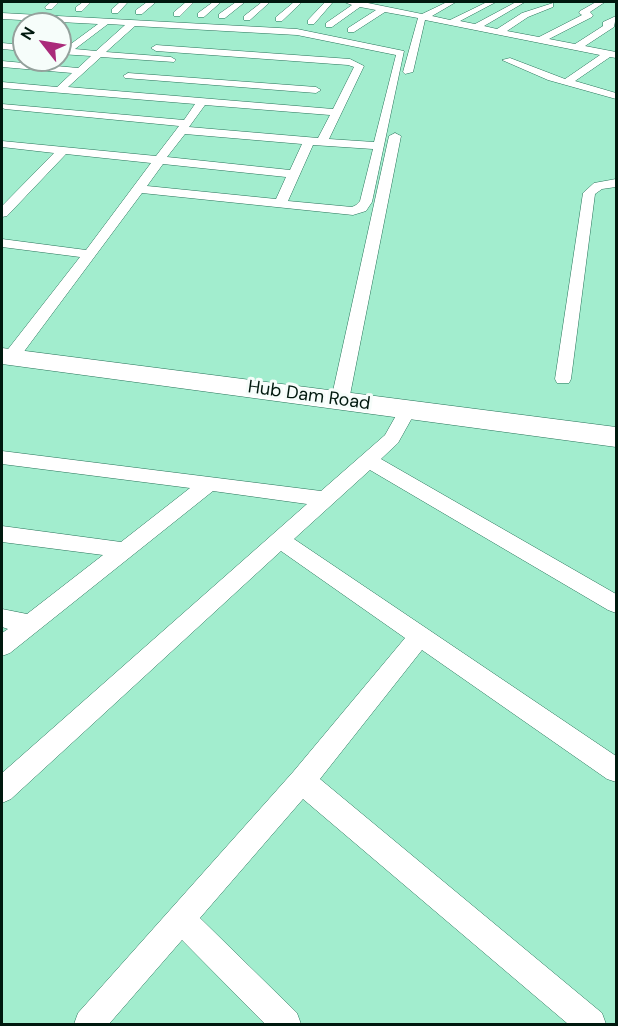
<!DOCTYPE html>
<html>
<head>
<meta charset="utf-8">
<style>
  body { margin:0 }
  #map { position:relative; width:618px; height:1026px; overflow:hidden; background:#a2edce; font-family:"DM Sans",sans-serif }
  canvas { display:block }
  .frame { position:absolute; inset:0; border:3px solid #00180e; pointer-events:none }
  .north { position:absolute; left:12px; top:12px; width:60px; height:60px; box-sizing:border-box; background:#f6fdfa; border:2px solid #94a19c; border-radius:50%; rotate:301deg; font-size:16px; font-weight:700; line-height:24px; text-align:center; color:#00180e }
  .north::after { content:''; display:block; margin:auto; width:21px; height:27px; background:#aa2b7a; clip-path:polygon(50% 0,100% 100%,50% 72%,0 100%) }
</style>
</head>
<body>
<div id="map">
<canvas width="618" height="1026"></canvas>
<div class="frame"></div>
<div class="north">N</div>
</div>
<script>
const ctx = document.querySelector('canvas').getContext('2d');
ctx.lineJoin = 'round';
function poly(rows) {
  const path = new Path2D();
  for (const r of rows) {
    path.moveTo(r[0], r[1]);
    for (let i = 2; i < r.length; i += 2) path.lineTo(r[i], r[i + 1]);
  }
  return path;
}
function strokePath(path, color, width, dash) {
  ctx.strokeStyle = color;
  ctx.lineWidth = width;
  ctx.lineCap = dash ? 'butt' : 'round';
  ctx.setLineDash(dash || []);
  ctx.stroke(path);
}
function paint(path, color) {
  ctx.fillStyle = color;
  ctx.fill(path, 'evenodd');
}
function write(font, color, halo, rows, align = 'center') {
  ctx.font = font + ' "DM Sans",sans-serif';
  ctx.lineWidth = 6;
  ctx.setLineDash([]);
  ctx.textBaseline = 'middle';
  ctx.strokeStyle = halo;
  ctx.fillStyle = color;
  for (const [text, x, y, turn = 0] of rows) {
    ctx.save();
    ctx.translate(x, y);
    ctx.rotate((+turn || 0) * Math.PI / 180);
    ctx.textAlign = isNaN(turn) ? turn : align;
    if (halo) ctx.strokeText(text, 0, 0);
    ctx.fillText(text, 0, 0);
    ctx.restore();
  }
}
const minor = poly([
  [51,2,59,2,52,9,46,9,45,7,51,2],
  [83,2,91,2,82,11,76,11,76,7,83,2],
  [120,2,128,2,118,13,112,13,112,9,120,2],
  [147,2,156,2,142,14,136,14,136,10,147,2],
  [186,2,194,2,180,16,174,16,174,12,186,2],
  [213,2,221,2,204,17,198,17,198,13,213,2],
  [236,2,245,2,225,18,219,18,219,14,236,2],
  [262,2,270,2,250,20,244,20,244,16,262,2],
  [294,2,302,2,282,21,276,21,276,17,294,2],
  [325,2,333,2,314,24,308,24,308,20,325,2],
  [344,2,363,2,422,14,447,2,456,2,432,16,450,20,487,2,496,2,460,21,475,24,516,2,525,2,484,26,497,29,522,13,553,3,553,7,528,17,507,31,539,37,582,15,579,13,580,11,596,2,605,2,590,12,593,15,592,17,549,39,575,44,603,26,603,22,616,16,614,27,585,46,616,52,616,58,610,57,575,81,616,93,616,99,548,80,502,60,510,58,565,79,600,55,425,20,413,72,405,74,403,72,418,18,385,12,354,32,348,32,348,28,376,10,360,7,332,27,326,27,326,23,352,5,344,2],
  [2,13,297,29,404,51,372,202,366,211,353,215,142,193,17,361,5,361,3,357,5,353,80,257,2,247,2,239,86,250,151,163,66,154,7,216,2,217,2,206,54,153,2,147,2,141,156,156,179,126,5,109,2,108,2,104,184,120,195,104,2,88,2,82,57,87,72,73,2,67,2,61,78,68,91,56,60,54,60,48,64,49,98,24,2,19,2,13],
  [108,24,125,25,96,51,75,49,108,24],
  [135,26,297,35,396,55,374,142,329,139,364,66,350,59,156,45,151,48,156,51,348,65,354,67,333,109,68,87,101,57,174,62,176,60,171,57,106,52,135,26],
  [205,105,330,115,318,138,189,127,205,105],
  [185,134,302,144,290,170,167,157,185,134],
  [313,145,373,149,360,201,356,205,352,207,288,201,313,145],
  [163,164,286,177,276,199,147,186,163,164],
  [2,43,24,45,24,51,2,49,2,43],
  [128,73,316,87,321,90,316,93,125,78,123,76,128,73],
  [395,133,401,136,349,400,346,404,340,406,334,404,331,400,389,136,395,133],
  [616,179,616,187,602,189,595,194,571,379,569,383,557,383,555,379,583,193,594,183,616,179],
  [408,403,414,405,417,409,398,443,381,459,616,594,616,613,608,610,370,470,294,539,616,756,616,782,607,779,422,650,320,779,602,1013,606,1024,568,1024,303,799,200,918,297,1013,301,1024,265,1024,182,940,109,1024,74,1024,78,1013,293,772,405,638,281,551,11,799,2,803,2,773,307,504,213,491,10,653,2,656,2,633,8,629,2,627,2,609,27,614,103,555,2,542,2,526,121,542,190,488,2,464,2,451,321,491,385,435,402,405,408,403]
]);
const primary = poly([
  [2,348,616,427,616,447,2,364,2,348]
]);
const streetNames = [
  ["Hub Dam Road",309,396,8]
];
strokePath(minor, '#277359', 1);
strokePath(primary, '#277359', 1);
paint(minor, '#fff');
paint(primary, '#fff');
write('18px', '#00180e', '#f6fdfa', streetNames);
</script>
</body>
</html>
